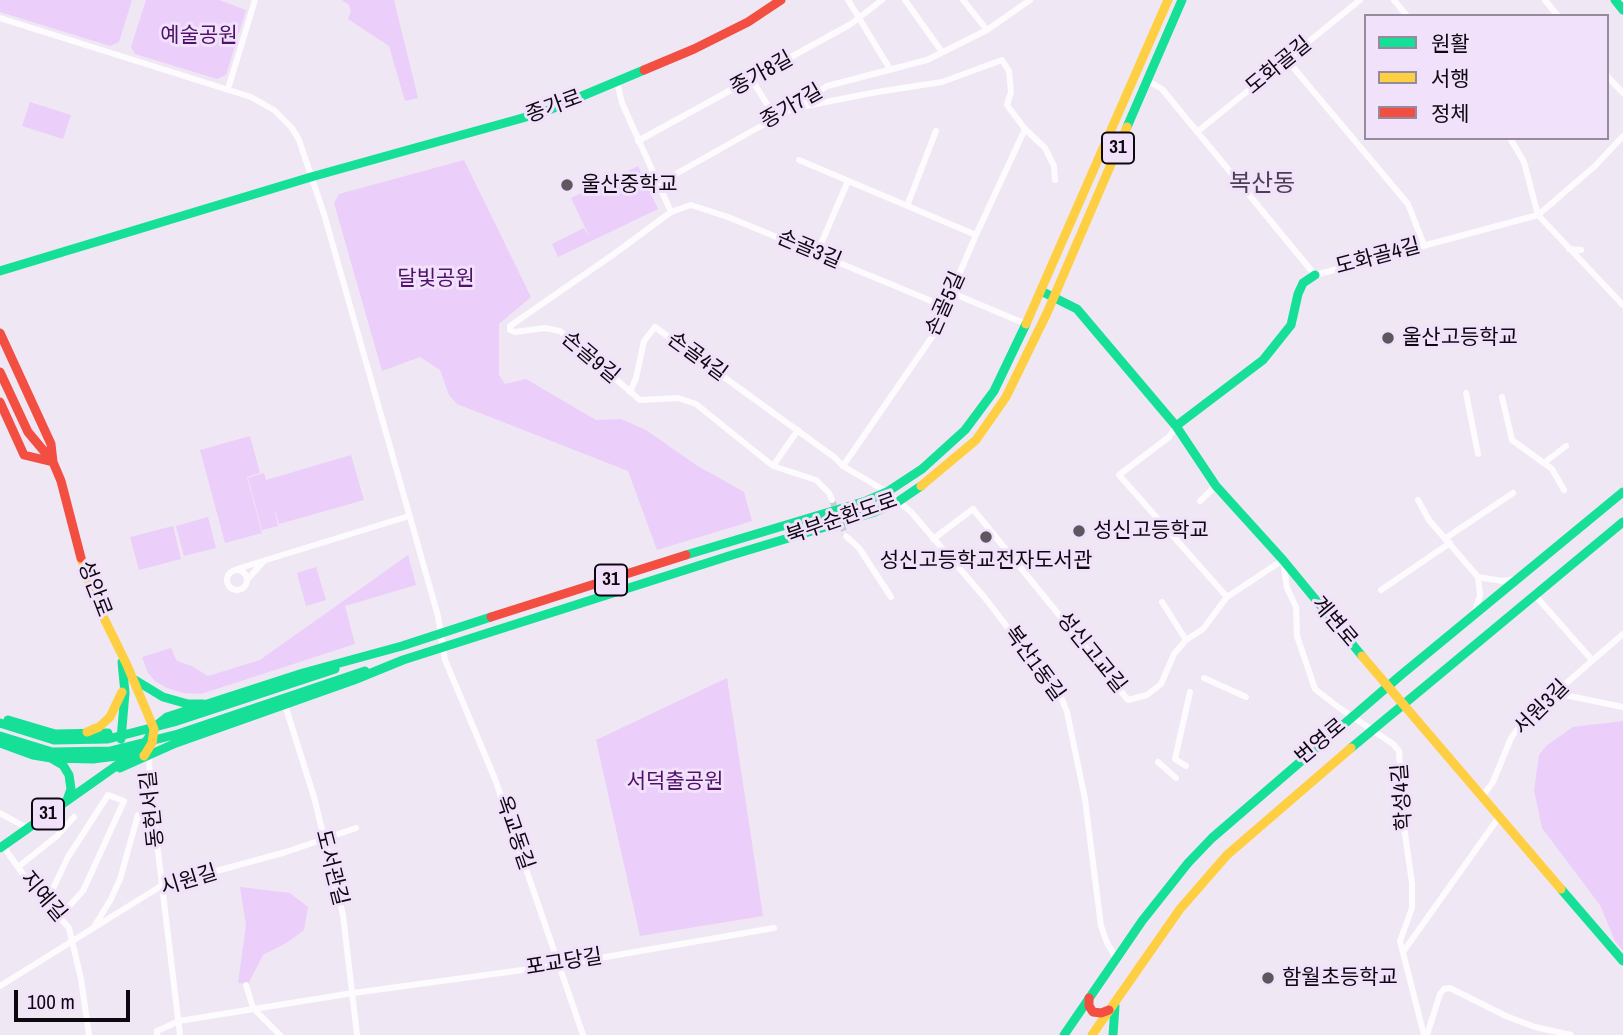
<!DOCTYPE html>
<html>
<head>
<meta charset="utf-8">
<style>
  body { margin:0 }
  #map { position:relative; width:1623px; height:1035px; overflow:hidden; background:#f0e7f4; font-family:"Archivo Narrow","Noto Sans KR",sans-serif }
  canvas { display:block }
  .legend { position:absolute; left:1364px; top:14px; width:245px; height:126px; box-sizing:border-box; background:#f1e1fa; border:2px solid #968b9d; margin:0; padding:9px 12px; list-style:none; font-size:21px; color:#0e0911 }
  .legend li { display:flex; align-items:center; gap:14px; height:35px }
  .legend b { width:35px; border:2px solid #968b9d }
  .scale { position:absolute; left:14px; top:990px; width:116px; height:32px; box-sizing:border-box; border:4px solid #0e0911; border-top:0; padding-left:9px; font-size:21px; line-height:24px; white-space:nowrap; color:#0e0911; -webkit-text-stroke:5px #f1e1fa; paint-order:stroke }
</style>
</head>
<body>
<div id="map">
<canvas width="1623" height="1035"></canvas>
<ul class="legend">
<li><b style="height:9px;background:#16e098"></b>원활</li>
<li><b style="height:9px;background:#ffcf43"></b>서행</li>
<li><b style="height:9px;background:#f24e42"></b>정체</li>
</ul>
<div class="scale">100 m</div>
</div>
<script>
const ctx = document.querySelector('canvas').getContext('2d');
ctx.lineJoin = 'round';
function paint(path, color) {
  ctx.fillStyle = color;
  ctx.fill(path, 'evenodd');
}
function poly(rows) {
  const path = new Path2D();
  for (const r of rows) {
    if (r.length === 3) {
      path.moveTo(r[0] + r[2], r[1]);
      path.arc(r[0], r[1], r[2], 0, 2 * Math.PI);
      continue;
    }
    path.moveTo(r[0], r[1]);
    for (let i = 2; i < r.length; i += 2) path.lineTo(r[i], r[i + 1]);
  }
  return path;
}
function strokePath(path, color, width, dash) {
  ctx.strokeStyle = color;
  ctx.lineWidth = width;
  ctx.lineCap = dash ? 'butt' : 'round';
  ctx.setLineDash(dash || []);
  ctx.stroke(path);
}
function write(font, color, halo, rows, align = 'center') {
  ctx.font = font + ' "Archivo Narrow","Noto Sans KR",sans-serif';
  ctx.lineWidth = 6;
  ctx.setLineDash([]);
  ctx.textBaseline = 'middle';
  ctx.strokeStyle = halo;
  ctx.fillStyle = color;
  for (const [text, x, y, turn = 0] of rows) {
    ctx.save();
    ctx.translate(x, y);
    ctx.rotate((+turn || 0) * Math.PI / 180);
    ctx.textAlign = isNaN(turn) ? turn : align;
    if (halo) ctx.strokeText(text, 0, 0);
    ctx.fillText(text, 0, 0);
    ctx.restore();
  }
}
const green = poly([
  [0,0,132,0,119,42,110,46,0,12],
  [146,0,219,0,246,10,226,75,217,79,135,54,131,47],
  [342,0,394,0,418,98,405,101,389,46,348,19,351,11,349,5],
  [30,102,71,115,63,139,22,126],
  [464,160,531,297,499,324,499,375,505,384,526,379,596,420,621,419,646,430,696,465,744,492,752,521,657,550,628,471,457,404,449,395,440,370,420,357,382,371,334,203,339,194],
  [638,166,658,209,558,257,552,244,584,228,590,238,571,198],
  [250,436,260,473,247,477,262,533,225,543,200,450],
  [351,455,364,500,279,524,274,507,278,526,262,530,248,478,264,473,266,480],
  [208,517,216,548,184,556,176,526],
  [173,526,181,559,139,570,130,537],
  [408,555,416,585,345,606,355,644,201,694,183,693,167,688,155,681,148,673,142,657,171,648,177,661,192,666,208,676,260,660],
  [316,567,326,600,306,606,297,573],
  [727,678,763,916,640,936,596,740],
  [1623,721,1623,951,1615,941,1600,905,1542,828,1534,790,1539,755,1546,746,1573,727],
  [240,887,290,893,308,907,304,930,288,942,263,955,248,984,238,983,246,925]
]);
const streetTunnel = poly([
  [832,500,846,536]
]);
const street = poly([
  [848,0,890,69],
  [905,0,942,52],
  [963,0,987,30],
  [1394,0,1407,16],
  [1545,0,1558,16],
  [0,18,251,97,274,110,292,128,299,140,324,214,438,616,445,660,495,779,583,1035],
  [1287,60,1408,204,1424,245],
  [1607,76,1623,93],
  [752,80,775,117],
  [1146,80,1162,89,1315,275,1538,215,1595,166,1623,136],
  [617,82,622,103,671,212],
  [228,89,255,0],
  [795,108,877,92,942,82,1002,60,1009,71,1011,92,1007,105,1025,129,1045,148,1054,166,1055,180],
  [1197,132,1360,0],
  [1510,138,1524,162,1538,215,1623,305],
  [638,141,851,24,882,0],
  [799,160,976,235],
  [658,184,793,108,827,86,927,60,987,30,1030,0],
  [907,206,936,131],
  [1569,249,1581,250],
  [817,253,848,181],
  [952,293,1026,324],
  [630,392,636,378,644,341,655,327,834,457,843,466,887,492,911,512,985,598,1061,697,1067,712,1085,799,1101,926,1107,943,1116,958],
  [1466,393,1478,454],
  [1502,397,1512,440,1552,469,1564,490],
  [1176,426,1169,437,1119,475,1227,597],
  [1544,463,1566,446],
  [773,466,798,430],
  [843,466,932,337,976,235,1025,129],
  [832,500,829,493,816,480,773,466,696,404,678,398,640,400,560,331,545,328,515,332,510,330,510,326,614,254,671,212,691,205,728,217,946,307],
  [1418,500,1429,520,1478,577,1480,595,1475,612],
  [1200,501,1216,486],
  [846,536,859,548,891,597],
  [1446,538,1513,493],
  [933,539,973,509,1128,700,1147,695,1161,684,1174,654,1186,640,1203,629,1227,597,1283,560,1287,588,1296,607,1297,636,1315,689,1338,707,1393,744,1399,751,1403,820,1412,883,1412,908,1400,941,1424,1035],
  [237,569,409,516],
  [237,580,10],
  [1478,577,1502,581,1516,579],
  [247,580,262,563],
  [1381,590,1450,543],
  [1534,594,1592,660],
  [1162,602,1186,640],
  [1204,678,1246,697],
  [1555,693,1623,707],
  [285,705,314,797,343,915,357,1035],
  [149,755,150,785,180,1035],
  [1158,762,1176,778],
  [1186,766,1175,759,1190,692],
  [1482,797,1493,782,1511,738,1525,719,1623,634],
  [0,813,27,828],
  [3,846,25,877,69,928,81,979,89,1035],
  [18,867,57,836,74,817],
  [46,903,68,857,108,795,124,801,83,891,59,917],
  [94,927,111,899,120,879,138,815,147,815,154,818],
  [1403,952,1499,817],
  [246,985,253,1008,280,1035],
  [0,986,161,886,286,852,356,828],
  [157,1035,157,1031,179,1021,353,993,559,965,774,928],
  [1427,1035,1440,994,1444,989,1450,988,1506,1016,1535,1027,1571,1035]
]);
const fast = poly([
  [1615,0,1623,10],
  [1127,127,1182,0],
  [0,271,311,177,544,112,644,70],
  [1041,291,1077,309,1176,426,1216,486,1283,560,1362,656],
  [1176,426,1263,360,1291,325,1298,294,1303,283,1315,275],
  [686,555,866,501,887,492,922,469,965,430,994,391,1026,324],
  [135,680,163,697,188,704,203,704],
  [8,720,55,734,108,733],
  [0,723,54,740,108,739,174,722,335,669],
  [0,736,52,752,110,751,178,734,365,671],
  [121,739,125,693,122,662],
  [0,743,33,755,51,758,93,759,132,754],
  [1351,748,1623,522],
  [51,758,63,765,69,775,71,789,67,800],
  [120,768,176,743,354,680,403,660,732,555,875,512,899,501,921,486],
  [0,848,133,754,145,743,157,725,167,717,303,673,402,646,491,617],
  [1561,889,1623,961],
  [1064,1035,1142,921,1188,863,1212,838,1401,675,1623,492],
  [1113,1035,1115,1006]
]);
const slow = poly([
  [1026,324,1168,0],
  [921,486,976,440,1006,397,1047,313,1127,127],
  [81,558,94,598,127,665,154,729,152,743,144,756],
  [1362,656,1561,889],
  [87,732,99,727,110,717,122,692],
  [1092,1035,1180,909,1227,855,1351,748]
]);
const jam = poly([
  [644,70,694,49,748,22,781,0],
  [0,333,51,444,53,462,24,455,0,402],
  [0,372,28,432,53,462,61,481,81,558],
  [491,617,686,555],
  [1089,998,1089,1006,1093,1012,1101,1013,1109,1010]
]);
const markers = [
  [567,185,7,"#5d5760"],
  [1388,338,7,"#5d5760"],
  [1079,531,7,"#5d5760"],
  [986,537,7,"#5d5760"],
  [1268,978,7,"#5d5760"]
];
const shields = [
  [1118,148,32],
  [611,580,32],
  [48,814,32]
];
const shieldNames = [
  ["31",1118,148],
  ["31",611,580],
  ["31",48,814]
];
const parkNames = [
  ["예술공원",199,36],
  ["달빛공원",436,279],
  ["서덕출공원",675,782]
];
const streetNames = [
  ["도화골길",1279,66,-39],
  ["종가8길",762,74,-29],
  ["종가로",554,107,-20],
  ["종가7길",792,107,-30],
  ["손골3길",809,250,23],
  ["도화골4길",1378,257,-15],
  ["손골5길",946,304,-66],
  ["손골4길",697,357,36],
  ["손골9길",590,358,40],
  ["북부순환도로",842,519,-19],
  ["성안로",94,589,69],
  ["계변로",1334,622,50],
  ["성신고교길",1091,653,51],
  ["복산1동길",1034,664,54],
  ["서원3길",1542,708,-45],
  ["번영로",1321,742,-40],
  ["학성4길",1403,797,-94],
  ["동헌서길",153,809,-96],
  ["옥교동길",514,833,71],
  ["도서관길",331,868,76],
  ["시원길",189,881,-17],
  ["지예길",43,897,50],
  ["포교당길",564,963,-9]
];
const poiNames = [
  ["울산중학교",581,185],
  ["울산고등학교",1402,338],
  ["성신고등학교",1093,531],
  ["성신고등학교전자도서관",986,561,"center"],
  ["함월초등학교",1282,978]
];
const quarterNames = [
  ["복산동",1262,185]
];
paint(green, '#ebcefa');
strokePath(streetTunnel, '#cec6d2', 6, [6, 3]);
strokePath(street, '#fdfbfd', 6);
strokePath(fast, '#16e098', 9);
strokePath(slow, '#ffcf43', 9);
strokePath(jam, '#f24e42', 9);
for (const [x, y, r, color] of markers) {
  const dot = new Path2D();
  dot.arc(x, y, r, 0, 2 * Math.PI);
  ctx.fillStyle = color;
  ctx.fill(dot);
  strokePath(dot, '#f1e1fa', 2.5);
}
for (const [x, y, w] of shields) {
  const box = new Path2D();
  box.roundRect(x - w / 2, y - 15.5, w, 31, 5);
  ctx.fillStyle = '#f1e1fa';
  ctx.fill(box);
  strokePath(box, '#0e0911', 2);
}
write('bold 19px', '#0e0911', null, shieldNames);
write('21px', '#4f1268', '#f1e1fa', parkNames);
write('21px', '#0e0911', '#f1e1fa', streetNames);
write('21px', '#0e0911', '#f1e1fa', poiNames, 'left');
write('24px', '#4c3f53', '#f1e1fa', quarterNames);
</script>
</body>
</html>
